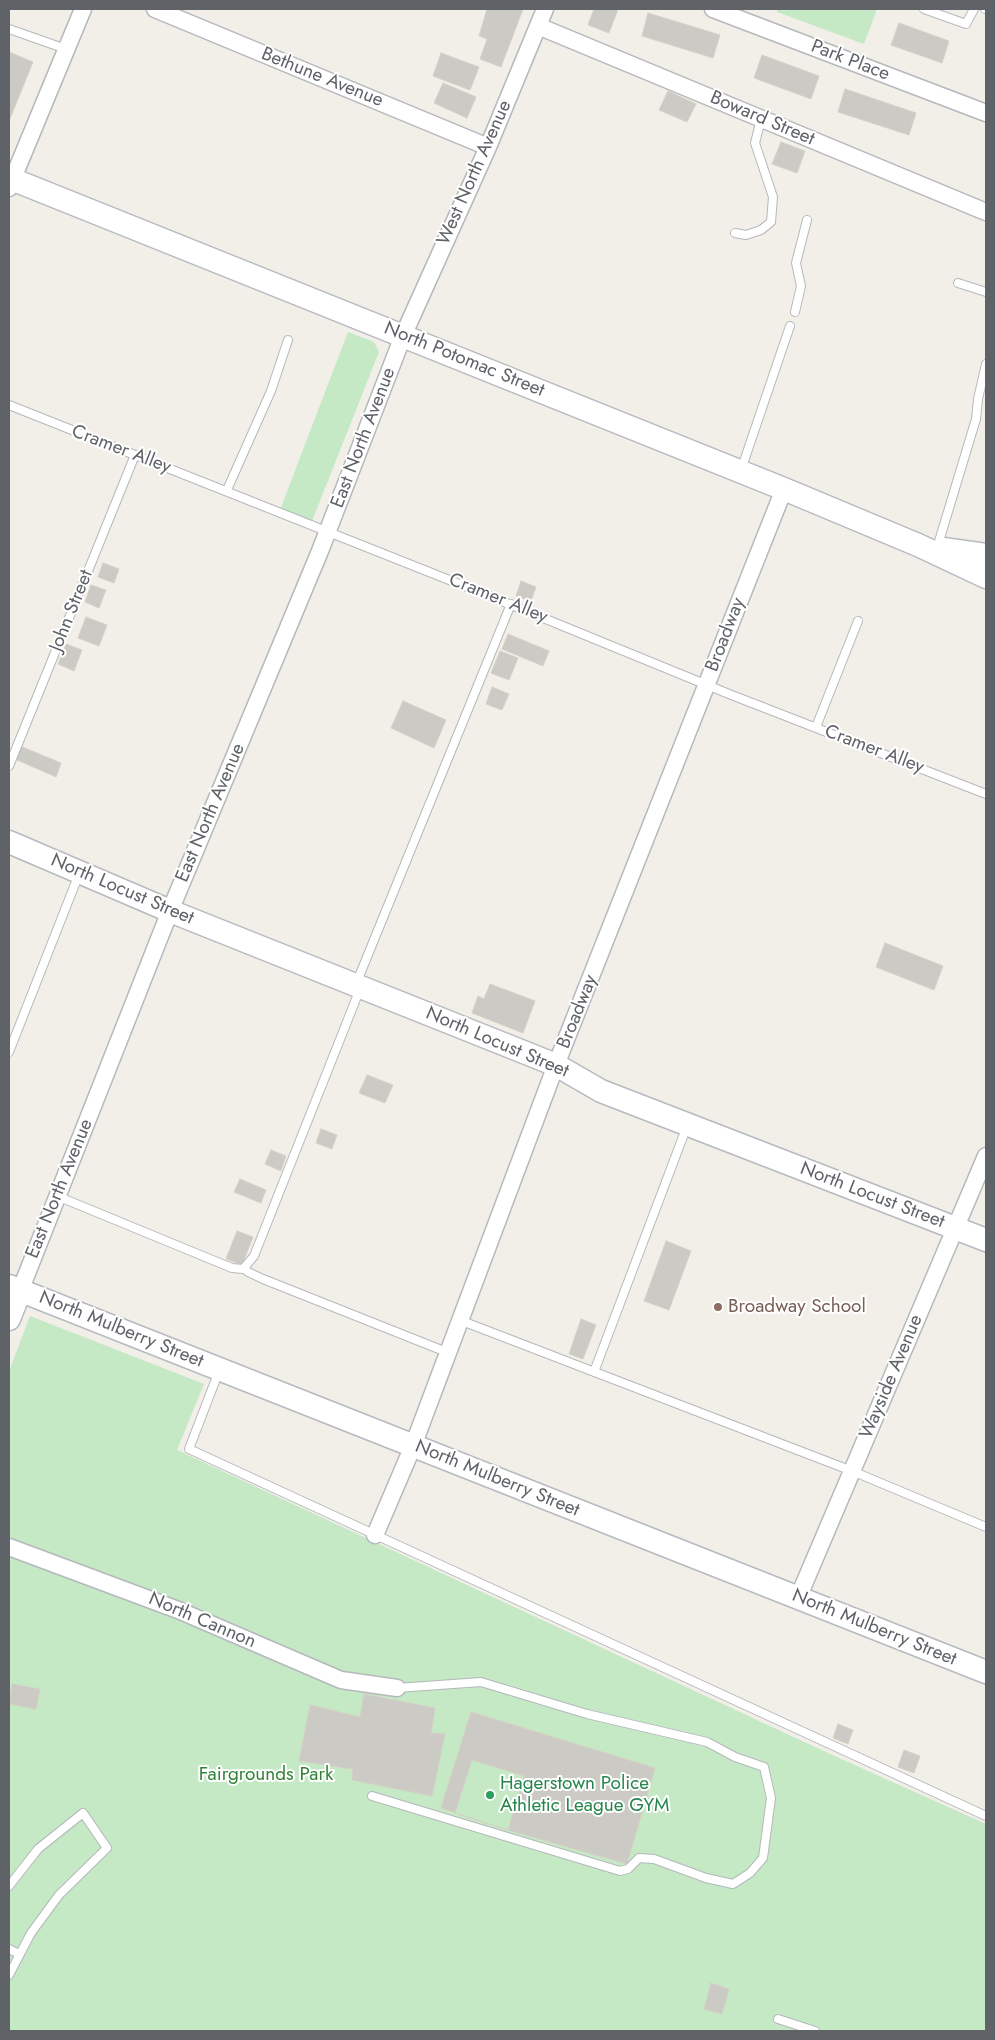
<!DOCTYPE html>
<html>
<head>
<meta charset="utf-8">
<style>
  body { margin:0 }
  #map { position:relative; width:995px; height:2040px; overflow:hidden; background:#f1efe8; font-family:Jost,sans-serif }
  canvas { display:block }
  .frame { position:absolute; inset:0; border:10px solid #5f6368; pointer-events:none }
</style>
</head>
<body>
<div id="map">
<canvas width="995" height="2040"></canvas>
<div class="frame"></div>
</div>
<script>
const ctx = document.querySelector('canvas').getContext('2d');
ctx.lineJoin = 'round';
function paint(path, color) {
  ctx.fillStyle = color;
  ctx.fill(path, 'evenodd');
}
function poly(rows) {
  const path = new Path2D();
  for (const r of rows) {
    path.moveTo(r[0], r[1]);
    for (let i = 2; i < r.length; i += 2) path.lineTo(r[i], r[i + 1]);
  }
  return path;
}
function strokePath(path, color, width, dash) {
  ctx.strokeStyle = color;
  ctx.lineWidth = width;
  ctx.lineCap = dash ? 'butt' : 'round';
  ctx.setLineDash(dash || []);
  ctx.stroke(path);
}
function write(font, color, halo, rows, align = 'center') {
  ctx.font = font + ' Jost,sans-serif';
  ctx.lineWidth = 4;
  ctx.setLineDash([]);
  ctx.textBaseline = 'middle';
  ctx.strokeStyle = halo;
  ctx.fillStyle = color;
  for (const [text, x, y, turn = 0] of rows) {
    ctx.save();
    ctx.translate(x, y);
    ctx.rotate((+turn || 0) * Math.PI / 180);
    ctx.textAlign = isNaN(turn) ? turn : align;
    if (halo) ctx.strokeText(text, 0, 0);
    ctx.fillText(text, 0, 0);
    ctx.restore();
  }
}
const green = poly([
  [778,9,877,9,864,44,777,12],
  [348,332,374,342,379,352,312,521,280,510],
  [30,1316,204,1384,177,1450,828,1753,986,1824,986,2031,9,2031,9,1371]
]);
const building = poly([
  [487,9,523,9,501,67,480,59,487,39,479,36,487,9],
  [594,9,618,9,609,33,588,25,594,9],
  [648,13,720,35,713,58,642,36,648,13],
  [899,23,949,41,942,63,891,45,899,23],
  [9,52,33,62,9,121,9,52],
  [441,53,479,67,470,90,433,76,441,53],
  [762,55,819,76,811,99,754,78,762,55],
  [443,83,476,97,467,118,434,103,443,83],
  [845,89,916,113,909,135,838,112,845,89],
  [668,91,696,104,687,122,659,110,668,91],
  [781,142,805,151,797,173,772,164,781,142],
  [103,563,119,569,114,583,98,577,103,563],
  [521,581,536,587,531,601,516,596,521,581],
  [91,585,106,590,99,608,85,602,91,585],
  [86,617,107,625,99,646,78,638,86,617],
  [508,634,549,651,543,666,502,649,508,634],
  [66,644,82,650,74,671,58,664,66,644],
  [500,651,518,658,509,680,491,673,500,651],
  [492,687,509,694,502,710,486,704,492,687],
  [403,701,446,720,434,748,391,728,403,701],
  [20,746,61,763,56,777,15,759,20,746],
  [885,943,943,966,934,990,876,967,885,943],
  [490,984,535,1001,523,1033,472,1013,478,996,484,999,490,984],
  [367,1075,393,1085,385,1103,359,1093,367,1075],
  [321,1129,337,1135,332,1149,316,1143,321,1129],
  [271,1150,286,1156,281,1171,265,1164,271,1150],
  [240,1179,266,1190,261,1203,234,1192,240,1179],
  [237,1231,253,1237,242,1265,226,1259,237,1231],
  [666,1241,691,1251,669,1310,644,1301,666,1241],
  [581,1319,596,1325,583,1359,569,1354,581,1319],
  [12,1684,40,1689,36,1709,9,1704,12,1684],
  [364,1694,435,1708,431,1733,445,1734,432,1796,352,1780,353,1769,299,1761,310,1705,360,1717,364,1694],
  [471,1712,655,1768,627,1864,508,1830,441,1808,471,1712],
  [838,1724,853,1730,848,1744,833,1738,838,1724],
  [904,1750,920,1756,914,1773,898,1767,904,1750],
  [472,1760,524,1776,508,1830,455,1813,472,1760],
  [711,1983,729,1989,722,2014,704,2009,711,1983]
]);
const lane = poly([
  [924,9,966,24,974,9],
  [985,9,986,9],
  [9,29,66,49],
  [735,233,746,235,761,230,771,222,773,197,755,143,761,119],
  [958,283,986,292],
  [795,312,801,286,796,263,807,220],
  [9,405,487,595,729,694,986,794],
  [741,470,790,326],
  [227,490,271,391,288,340],
  [937,548,976,419,978,399,986,364],
  [816,727,858,621],
  [9,766,135,455],
  [356,984,511,604],
  [9,1052,79,874],
  [57,1196,232,1268,243,1269,254,1256,360,989],
  [244,1268,248,1272,263,1279,449,1353],
  [462,1321,852,1471,986,1527],
  [219,1371,189,1449,986,1816],
  [594,1372,687,1126],
  [372,1796,620,1871,628,1869,639,1858,654,1859,706,1878,733,1884,750,1873,763,1858,771,1798,764,1767,735,1757,707,1742,587,1714,481,1682,397,1688],
  [9,1886,38,1849,83,1813,107,1848,59,1895,31,1933,9,1975],
  [9,1949,19,1954],
  [778,2019,815,2031]
]);
const street = poly([
  [155,9,488,147],
  [713,9,986,113],
  [538,26,986,212],
  [9,188,83,9],
  [20,1291,170,911,320,551,403,336,488,147,545,9],
  [375,1535,413,1446,556,1065,784,489],
  [9,1547,178,1610,341,1680,397,1688],
  [798,1598,986,1156]
]);
const secondary = poly([
  [9,178,784,489,918,545,986,577],
  [943,549,986,555],
  [9,842,170,911,556,1065,601,1091,986,1240],
  [9,1286,986,1672],
  [9,1319,20,1291]
]);
const markers = [
  [718,1307,5,"#8d6e63"],
  [490,1795,5,"#2e9e5b"]
];
const streetNames = [
  ["Park Place",850,61,21],
  ["Bethune Avenue",322,78,22],
  ["Boward Street",762,119,23],
  ["West North Avenue",475,173,-66],
  ["North Potomac Street",464,360,22],
  ["East North Avenue",364,438,-69],
  ["Cramer Alley",121,450,21],
  ["Cramer Alley",498,599,22],
  ["John Street",72,611,-68],
  ["Broadway",726,635,-69],
  ["Cramer Alley",874,750,21],
  ["East North Avenue",211,813,-67],
  ["North Locust Street",122,890,23],
  ["Broadway",578,1012,-68],
  ["North Locust Street",497,1043,23],
  ["East North Avenue",60,1189,-68],
  ["North Locust Street",872,1196,21],
  ["North Mulberry Street",121,1330,22],
  ["Wayside Avenue",892,1377,-67],
  ["North Mulberry Street",497,1479,22],
  ["North Cannon",202,1621,23],
  ["North Mulberry Street",874,1628,22]
];
const educationNames = [
  ["Broadway School",728,1307]
];
const parkNames = [
  ["Fairgrounds Park",266,1775]
];
const leisureNames = [
  ["Hagerstown Police",500,1784],
  ["Athletic League GYM",500,1806]
];
paint(green, '#c5e8c5');
paint(building, '#cccac5');
strokePath(building, '#d6d1c6', 1);
strokePath(lane, '#b5b8bc', 10);
strokePath(street, '#b5b8bc', 19);
strokePath(secondary, '#b6babf', 25);
strokePath(lane, '#fff', 8);
strokePath(street, '#fff', 16);
strokePath(secondary, '#fff', 22);
for (const [x, y, r, color] of markers) {
  const dot = new Path2D();
  dot.arc(x, y, r, 0, 2 * Math.PI);
  ctx.fillStyle = color;
  ctx.fill(dot);
  strokePath(dot, '#fff', 2);
}
write('19px', '#5f6368', '#fff', streetNames);
write('19px', '#785e54', '#fff', educationNames, 'left');
write('19px', '#348238', '#fff', parkNames);
write('19px', '#27864d', '#fff', leisureNames, 'left');
</script>
</body>
</html>
